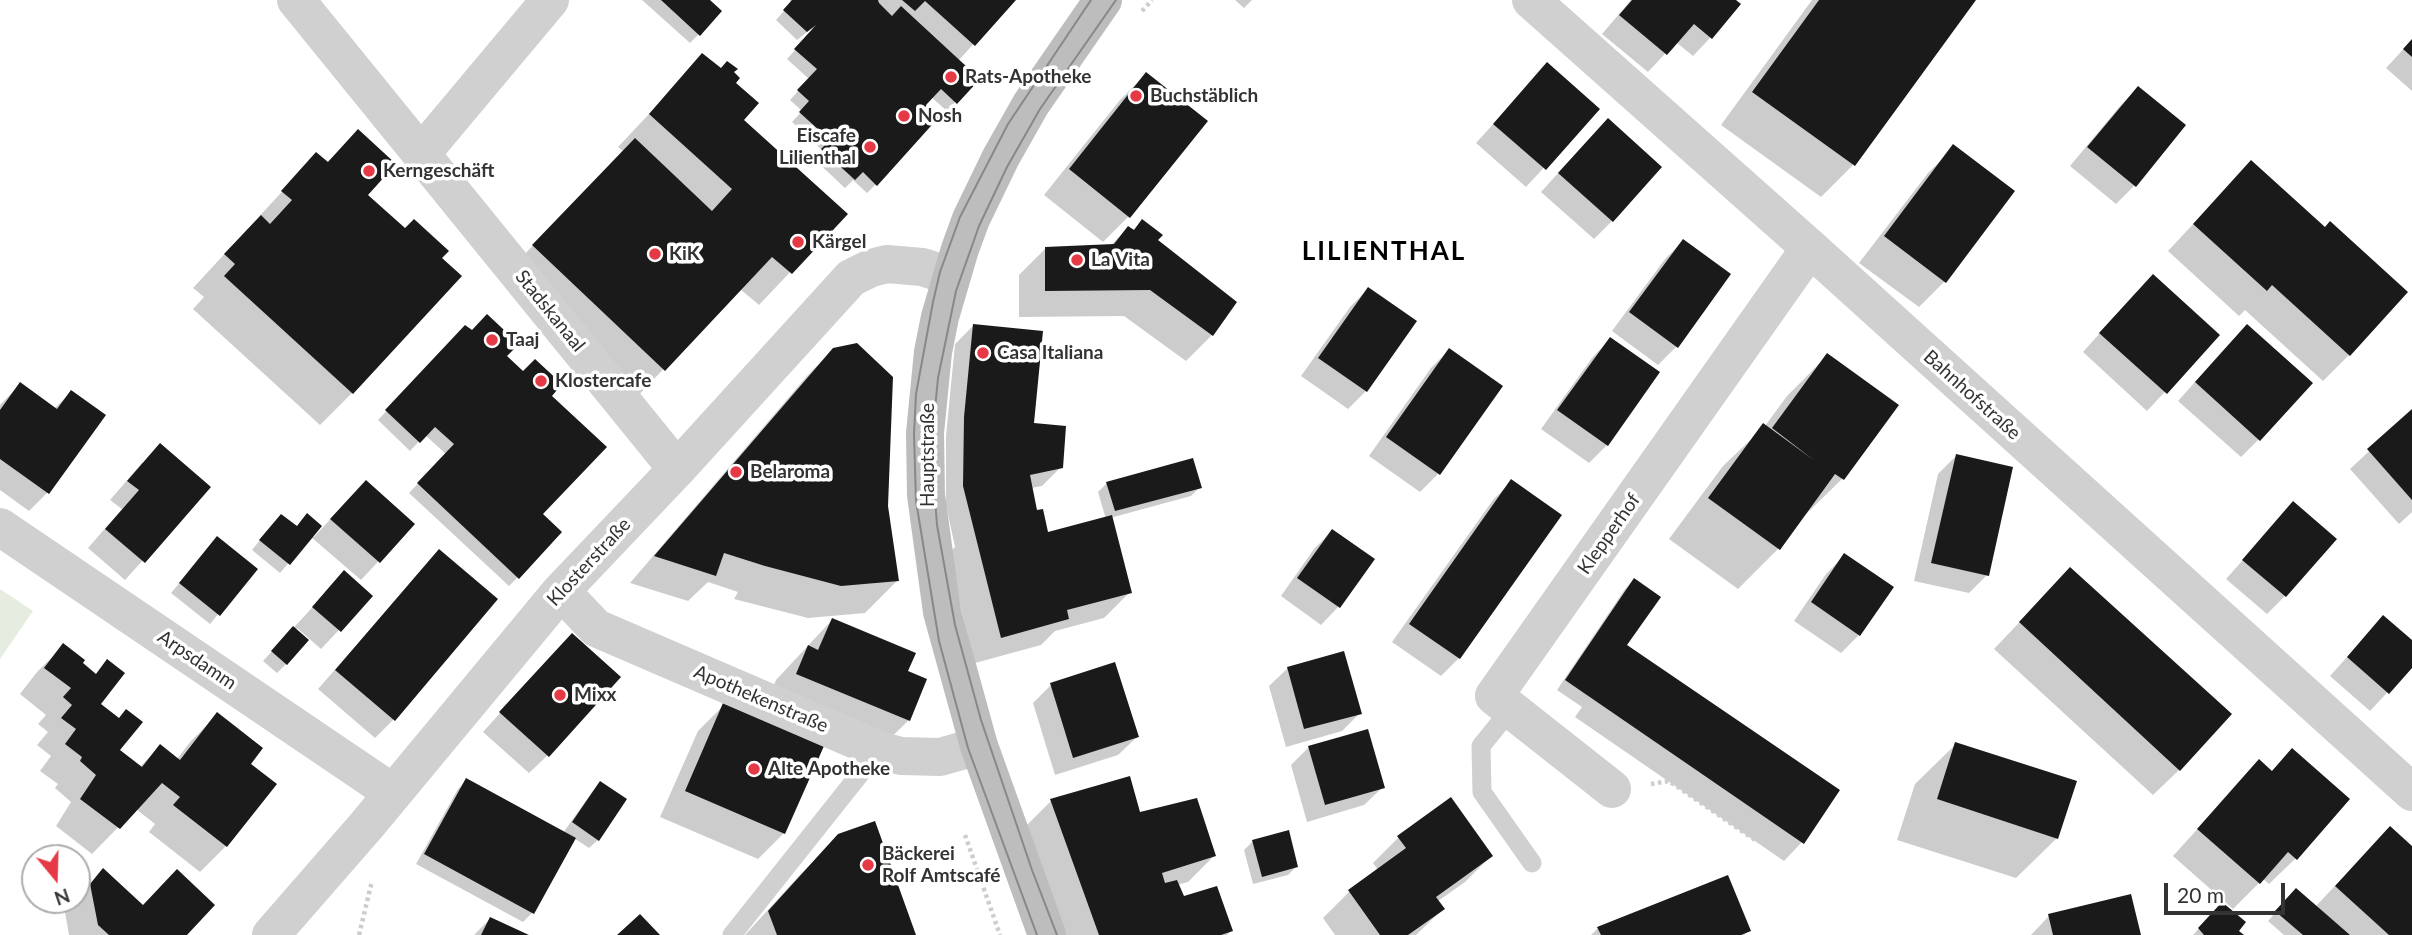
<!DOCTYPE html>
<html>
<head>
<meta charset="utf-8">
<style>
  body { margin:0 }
  #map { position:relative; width:2412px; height:935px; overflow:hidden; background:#fff; font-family:Lato,sans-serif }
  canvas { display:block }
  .north { position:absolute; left:21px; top:844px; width:70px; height:70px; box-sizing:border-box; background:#fff; border:2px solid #adadad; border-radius:50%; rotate:161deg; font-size:19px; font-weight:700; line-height:28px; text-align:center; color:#333 }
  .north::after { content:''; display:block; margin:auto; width:24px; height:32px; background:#e63946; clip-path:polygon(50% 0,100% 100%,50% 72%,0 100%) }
  .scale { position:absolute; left:2164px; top:883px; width:121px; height:32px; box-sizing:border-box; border:4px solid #333; border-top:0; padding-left:9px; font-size:21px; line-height:24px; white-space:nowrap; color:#333; -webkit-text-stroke:5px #fff; paint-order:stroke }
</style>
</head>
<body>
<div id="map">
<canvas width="2412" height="935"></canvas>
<div class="north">N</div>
<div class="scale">20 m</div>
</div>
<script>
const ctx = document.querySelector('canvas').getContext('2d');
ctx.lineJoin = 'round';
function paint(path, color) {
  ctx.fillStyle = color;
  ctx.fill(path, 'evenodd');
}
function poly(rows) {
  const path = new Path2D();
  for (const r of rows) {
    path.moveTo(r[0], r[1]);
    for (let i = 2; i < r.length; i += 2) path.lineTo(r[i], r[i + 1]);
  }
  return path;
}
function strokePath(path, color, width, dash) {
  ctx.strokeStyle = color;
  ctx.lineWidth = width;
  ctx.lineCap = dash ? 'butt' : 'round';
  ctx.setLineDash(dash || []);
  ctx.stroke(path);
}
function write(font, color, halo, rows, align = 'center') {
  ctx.font = font + ' Lato,sans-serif';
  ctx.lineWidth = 7;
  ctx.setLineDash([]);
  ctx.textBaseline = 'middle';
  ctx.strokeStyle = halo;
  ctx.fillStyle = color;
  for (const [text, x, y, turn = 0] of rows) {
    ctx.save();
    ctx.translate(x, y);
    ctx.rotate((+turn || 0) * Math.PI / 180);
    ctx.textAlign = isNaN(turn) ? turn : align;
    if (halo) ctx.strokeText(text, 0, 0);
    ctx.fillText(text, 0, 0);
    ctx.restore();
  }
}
const green = poly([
  [0,589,33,611,0,659]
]);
const shadow = poly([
  [642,0,707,0,698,35,690,43],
  [790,0,1014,0,958,61,955,102,947,111,931,97,876,184,867,193,853,180,845,188,814,159,822,150,792,122,802,111,790,100,809,79,787,59,813,30,812,28,797,40,776,20,791,3],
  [1235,0,1252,0,1244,8],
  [1631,0,1733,0,1711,37,1693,56,1676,42,1648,72,1602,34],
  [1812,0,1973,0,1853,165,1821,197,1721,125],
  [2412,40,2412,91,2386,68],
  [1547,65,1598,109,1526,187,1476,143],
  [720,70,732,72,742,120,845,214,759,305,740,289,632,402,501,279,623,151,618,147,681,80],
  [1146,74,1129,216,1103,242,1044,195,1120,100],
  [2138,88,2183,126,2134,186,2116,204,2070,166,2120,106],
  [358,132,366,195,352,393,320,425,193,309,204,297,193,288,316,155,326,163],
  [1590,138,1612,221,1594,239,1541,192],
  [1954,147,1945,281,1919,307,1859,263,1928,173],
  [2251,162,2324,229,2349,355,2323,381,2245,310,2239,316,2168,251],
  [1142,222,1156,240,1212,335,1186,361,1124,316,1019,317,1019,275,1045,249,1110,246,1128,228,1132,231],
  [1683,241,1729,275,1676,347,1658,365,1612,331,1665,259],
  [1368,289,1366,391,1348,409,1301,376,1350,307],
  [2135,294,2218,335,2147,411,2083,352],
  [973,326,1032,425,1061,467,1042,486,1031,488,1035,510,1047,534,1106,519,1098,492,1107,483,1200,487,1191,496,1110,518,1130,592,1104,618,1055,631,1041,645,975,663,947,555,955,547,946,505,946,436,955,344],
  [457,336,505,356,549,396,541,514,517,578,509,586,409,493,446,454,425,435,410,451,378,420],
  [1610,339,1607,445,1589,463,1541,429,1592,358],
  [2229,344,2259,439,2241,457,2178,401],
  [834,349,886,506,897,581,865,613,808,618,734,599,738,592,708,582,688,601,630,583,807,376],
  [1449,350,1438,474,1420,492,1369,456,1431,368],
  [1827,356,1896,406,1842,479,1801,519,1778,549,1738,589,1669,539,1723,466,1765,426,1787,396],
  [20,384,54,409,71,392,103,415,47,493,29,511,0,490,0,405],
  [2412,411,2412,512,2399,524,2350,469],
  [1956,456,1987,575,1969,593,1914,581,1938,474],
  [142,463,209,487,125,580,88,548,122,509,110,500],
  [1511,482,1559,515,1459,658,1441,676,1392,642,1493,500],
  [348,500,413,524,361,580,311,537,280,573,252,550,272,525,296,528,314,537],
  [2293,504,2285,596,2267,614,2226,579],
  [1332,531,1339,606,1321,625,1281,596,1314,549],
  [217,538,256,569,210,624,171,593],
  [439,551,393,720,375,738,318,689],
  [1844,556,1859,635,1841,653,1794,621,1826,574],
  [2070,569,2179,770,2153,795,1994,649],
  [344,573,371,596,321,649,297,628,286,664,277,673,263,661],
  [1634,580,1625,646,1802,842,1784,861,1575,717,1582,707,1557,690,1625,589],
  [2383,617,2412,643,2412,666,2370,711,2330,676],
  [832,620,909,720,876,752,765,706,776,680],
  [63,646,95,675,107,662,98,704,118,750,140,767,160,746,177,759,191,741,217,715,248,764,226,846,200,872,149,832,155,824,136,809,92,854,56,826,71,802,55,788,58,784,40,771,51,756,37,745,48,732,38,724,46,715,20,694,37,672],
  [554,653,548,755,529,773,483,732],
  [1288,668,1360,713,1342,731,1286,747,1269,686],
  [1051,685,1137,737,1118,755,1055,775,1033,703],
  [724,705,784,833,758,859,660,817,698,731],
  [1956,744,2057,838,2016,878,1897,840,1915,784],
  [1309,747,1383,787,1364,805,1307,822,1291,765],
  [2292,751,2295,859,2269,884,2263,879,2233,909,2173,856,2259,761,2271,772],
  [467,780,563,833,592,792,600,783,598,840,589,848,574,838,532,913,523,922,416,864,458,789],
  [1051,801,1139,814,1214,856,1188,882,1177,885,1184,898,1231,931,1227,935,1063,935,1025,827],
  [2390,828,2412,848,2412,935,2284,935,2268,921,2287,899,2315,907],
  [839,836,914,935,745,935,798,877],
  [1399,837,1491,856,1465,882,1438,901,1443,909,1416,935,1335,935,1323,918,1349,892,1378,870,1373,863],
  [1253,841,1297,866,1288,875,1253,884,1244,850],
  [103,871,142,907,185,935,69,935,65,912],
  [2213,913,2237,931,2242,935,2193,935],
  [2049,916,2139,935,2031,935],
  [490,919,525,935,474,935],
  [1598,928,1748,931,1744,935,1591,935]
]);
const building = poly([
  [661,0,710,0,722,11,700,36],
  [792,0,878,0,879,3,892,16,901,6,980,79,957,104,941,89,926,105,939,117,877,186,863,172,855,180,821,149,830,140,799,112,809,101,797,90,817,69,794,49,816,25,807,32,783,10],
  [902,0,1016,0,975,46,925,1,915,11],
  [1632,0,1736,0,1741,4,1712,39,1694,24,1667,55,1619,15],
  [1819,0,1976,0,1855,166,1752,92],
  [2412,39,2412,57,2403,49],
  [702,53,721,68,727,61,738,69,734,72,740,78,736,83,759,103,744,120,848,214,792,274,772,257,665,371,532,245,635,138,712,211,732,189,649,114],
  [1547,62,1600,109,1546,170,1493,124],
  [1146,72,1208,121,1130,218,1069,169],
  [2138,86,2186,125,2136,187,2087,147],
  [1608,118,1662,167,1613,222,1558,173],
  [358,129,396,164,368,195,405,228,414,219,449,251,442,258,462,276,353,394,224,276,235,264,224,254,261,215,270,224,292,200,281,191,316,152,328,162],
  [1953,144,2015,191,1946,283,1884,236],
  [2251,160,2325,227,2330,221,2408,292,2350,356,2272,285,2267,291,2193,224],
  [1142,219,1163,235,1158,240,1237,302,1213,336,1150,290,1045,291,1045,247,1114,244,1128,226,1134,230],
  [1683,239,1731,274,1678,348,1629,312],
  [2153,274,2220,335,2167,394,2099,333],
  [1368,287,1417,321,1367,392,1318,358],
  [487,314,519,344,507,356,523,371,535,359,562,384,552,396,607,447,543,514,562,532,519,579,417,483,454,444,435,427,420,443,385,410,465,325,472,330],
  [973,324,1043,331,1034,423,1066,426,1063,468,1030,475,1037,510,1043,509,1048,532,1112,515,1132,593,1067,610,1069,619,1001,638,963,486,964,417],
  [2247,324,2313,383,2260,441,2195,382],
  [1610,337,1660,372,1608,446,1557,410],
  [857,343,893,377,888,506,899,581,841,586,765,566,724,553,716,576,654,556,833,348],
  [1449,348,1503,386,1440,475,1386,437],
  [1827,353,1899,405,1844,480,1835,474,1780,550,1708,498,1763,423,1815,461,1772,428],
  [20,382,57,409,71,390,106,415,49,494,0,459,0,410],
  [2412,409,2412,500,2367,449],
  [160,443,211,487,145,563,105,529,139,490,127,481],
  [1956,454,2013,467,1989,576,1931,563],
  [1193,458,1202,488,1115,511,1106,482],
  [1511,479,1562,515,1460,659,1409,624],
  [366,480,415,524,380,563,330,519],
  [2293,501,2337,539,2286,597,2242,560],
  [307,513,322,526,290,565,259,540,281,514,297,526],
  [1332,529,1375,559,1340,608,1297,578],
  [217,536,258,569,220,616,179,583],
  [439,549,498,599,395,721,335,670],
  [1844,553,1894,587,1860,636,1811,602],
  [2070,567,2232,714,2180,771,2019,622],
  [344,570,373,596,341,632,312,607],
  [1634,578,1661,597,1627,645,1840,790,1804,844,1565,680],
  [2383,615,2412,640,2412,668,2389,694,2347,657],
  [832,618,916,653,908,671,927,679,910,721,796,674,808,645,818,650],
  [293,626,309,640,287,665,271,651],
  [572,633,621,677,549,757,499,712],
  [63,643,85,660,83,663,96,674,107,659,125,673,101,704,119,718,126,709,143,722,120,750,142,767,160,744,180,760,217,712,263,748,251,764,277,784,227,847,173,805,180,797,162,783,120,829,80,799,96,775,80,761,82,757,65,744,76,729,61,718,72,705,63,697,71,688,44,668],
  [1344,651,1362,714,1304,729,1287,667],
  [1115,662,1139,737,1073,758,1050,683],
  [723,703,824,746,785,834,685,791],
  [1368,729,1385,788,1325,805,1308,746],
  [1955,742,2077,781,2058,839,1937,799],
  [2292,748,2350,799,2297,860,2288,852,2260,884,2197,829,2259,759,2272,771],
  [1130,776,1140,812,1197,798,1216,856,1162,873,1165,883,1177,880,1184,896,1217,886,1233,931,1221,935,1099,935,1050,799],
  [466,778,576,838,534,914,424,854],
  [600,781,627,799,599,841,572,822],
  [1451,797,1493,856,1436,897,1445,909,1408,935,1380,935,1348,890,1406,848,1397,836],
  [875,821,916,935,777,935,768,911,838,834],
  [2390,826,2412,846,2412,935,2389,935,2335,886],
  [1289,830,1298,867,1262,877,1252,840],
  [103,868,143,905,177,869,215,905,187,935,109,935,98,925,90,884],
  [1728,875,1751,931,1741,935,1601,935,1597,927],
  [2296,888,2350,935,2303,935,2275,911],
  [2131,894,2141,935,2053,935,2048,914],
  [2222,902,2246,922,2239,931,2244,935,2204,935,2198,928],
  [640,914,660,935,617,935],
  [490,917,529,935,481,935]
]);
const path = poly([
  [1142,11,1152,0],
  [1651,784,1669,781,1755,840],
  [965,835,1000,935],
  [359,935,372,881]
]);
const lane = poly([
  [1511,709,1481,746,1482,792,1532,863],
  [732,935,879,750]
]);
const street = poly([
  [296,0,677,469],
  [1531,0,1810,248,2412,792],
  [421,154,550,0],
  [0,527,393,793],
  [561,591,596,628,879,750,901,756,940,757,979,746],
  [1612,789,1494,696,1810,248],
  [271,935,366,826,561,591,677,469,851,278,871,268,887,264,922,267,951,276]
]);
const secondary = poly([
  [1047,935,979,746,942,612,926,495,925,433,933,352,940,317,960,249,971,219,1001,157,1031,104,1103,0]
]);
const tram = poly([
  [1037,935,968,748,939,641,916,501,914,434,916,394,933,302,940,272,960,217,1008,124,1091,0],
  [1057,935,1032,870,981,720,955,625,937,525,934,485,935,409,938,378,956,291,979,226,1007,167,1040,109,1116,0]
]);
const markers = [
  [951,77,7,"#e63946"],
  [1136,96,7,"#e63946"],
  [904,116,7,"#e63946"],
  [870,147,7,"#e63946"],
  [369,171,7,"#e63946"],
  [798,242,7,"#e63946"],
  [655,254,7,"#e63946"],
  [1077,260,7,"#e63946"],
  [492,340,7,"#e63946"],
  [983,353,7,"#e63946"],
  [541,381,7,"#e63946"],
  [736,472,7,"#e63946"],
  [560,695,7,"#e63946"],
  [754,769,7,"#e63946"],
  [868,865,7,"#e63946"]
];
const poiNames = [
  ["Rats-Apotheke",965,77],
  ["Buchstäblich",1150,96],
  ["Nosh",918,116],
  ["Eiscafe",856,136,"right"],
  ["Lilienthal",856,158,"right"],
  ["Kerngeschäft",383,171],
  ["Kärgel",812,242],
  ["KiK",669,254],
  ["La Vita",1091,260],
  ["Taaj",506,340],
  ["Casa Italiana",997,353],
  ["Klostercafe",555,381],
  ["Belaroma",750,472],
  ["Mixx",574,695],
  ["Alte Apotheke",768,769],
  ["Bäckerei",882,854],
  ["Rolf Amtscafé",882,876]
];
const streetNames = [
  ["Stadskanaal",550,311,51],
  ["Bahnhofstraße",1972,395,42],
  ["Hauptstraße",928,455,-90],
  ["Klepperhof",1609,534,-55],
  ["Klosterstraße",589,562,-47],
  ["Arpsdamm",197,660,34],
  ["Apothekenstraße",761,699,23]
];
const districtNames = [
  ["LILIENTHAL",1384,252]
];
paint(green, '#e6ecdf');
paint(shadow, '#0003');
paint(building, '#1a1a1a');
strokePath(path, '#cdcdcd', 4.5, [3.5, 3.5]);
strokePath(lane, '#d0d0d0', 19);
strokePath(street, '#d0d0d0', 38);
strokePath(secondary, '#bdbdbd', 38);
strokePath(tram, '#888', 2);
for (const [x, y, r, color] of markers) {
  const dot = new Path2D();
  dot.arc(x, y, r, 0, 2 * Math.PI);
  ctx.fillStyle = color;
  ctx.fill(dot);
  strokePath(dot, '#fff', 2.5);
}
write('bold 19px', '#333', '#fff', poiNames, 'left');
write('19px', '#333', '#fff', streetNames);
ctx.letterSpacing = '2px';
write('bold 26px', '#000', '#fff', districtNames);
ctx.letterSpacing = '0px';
</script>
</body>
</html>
